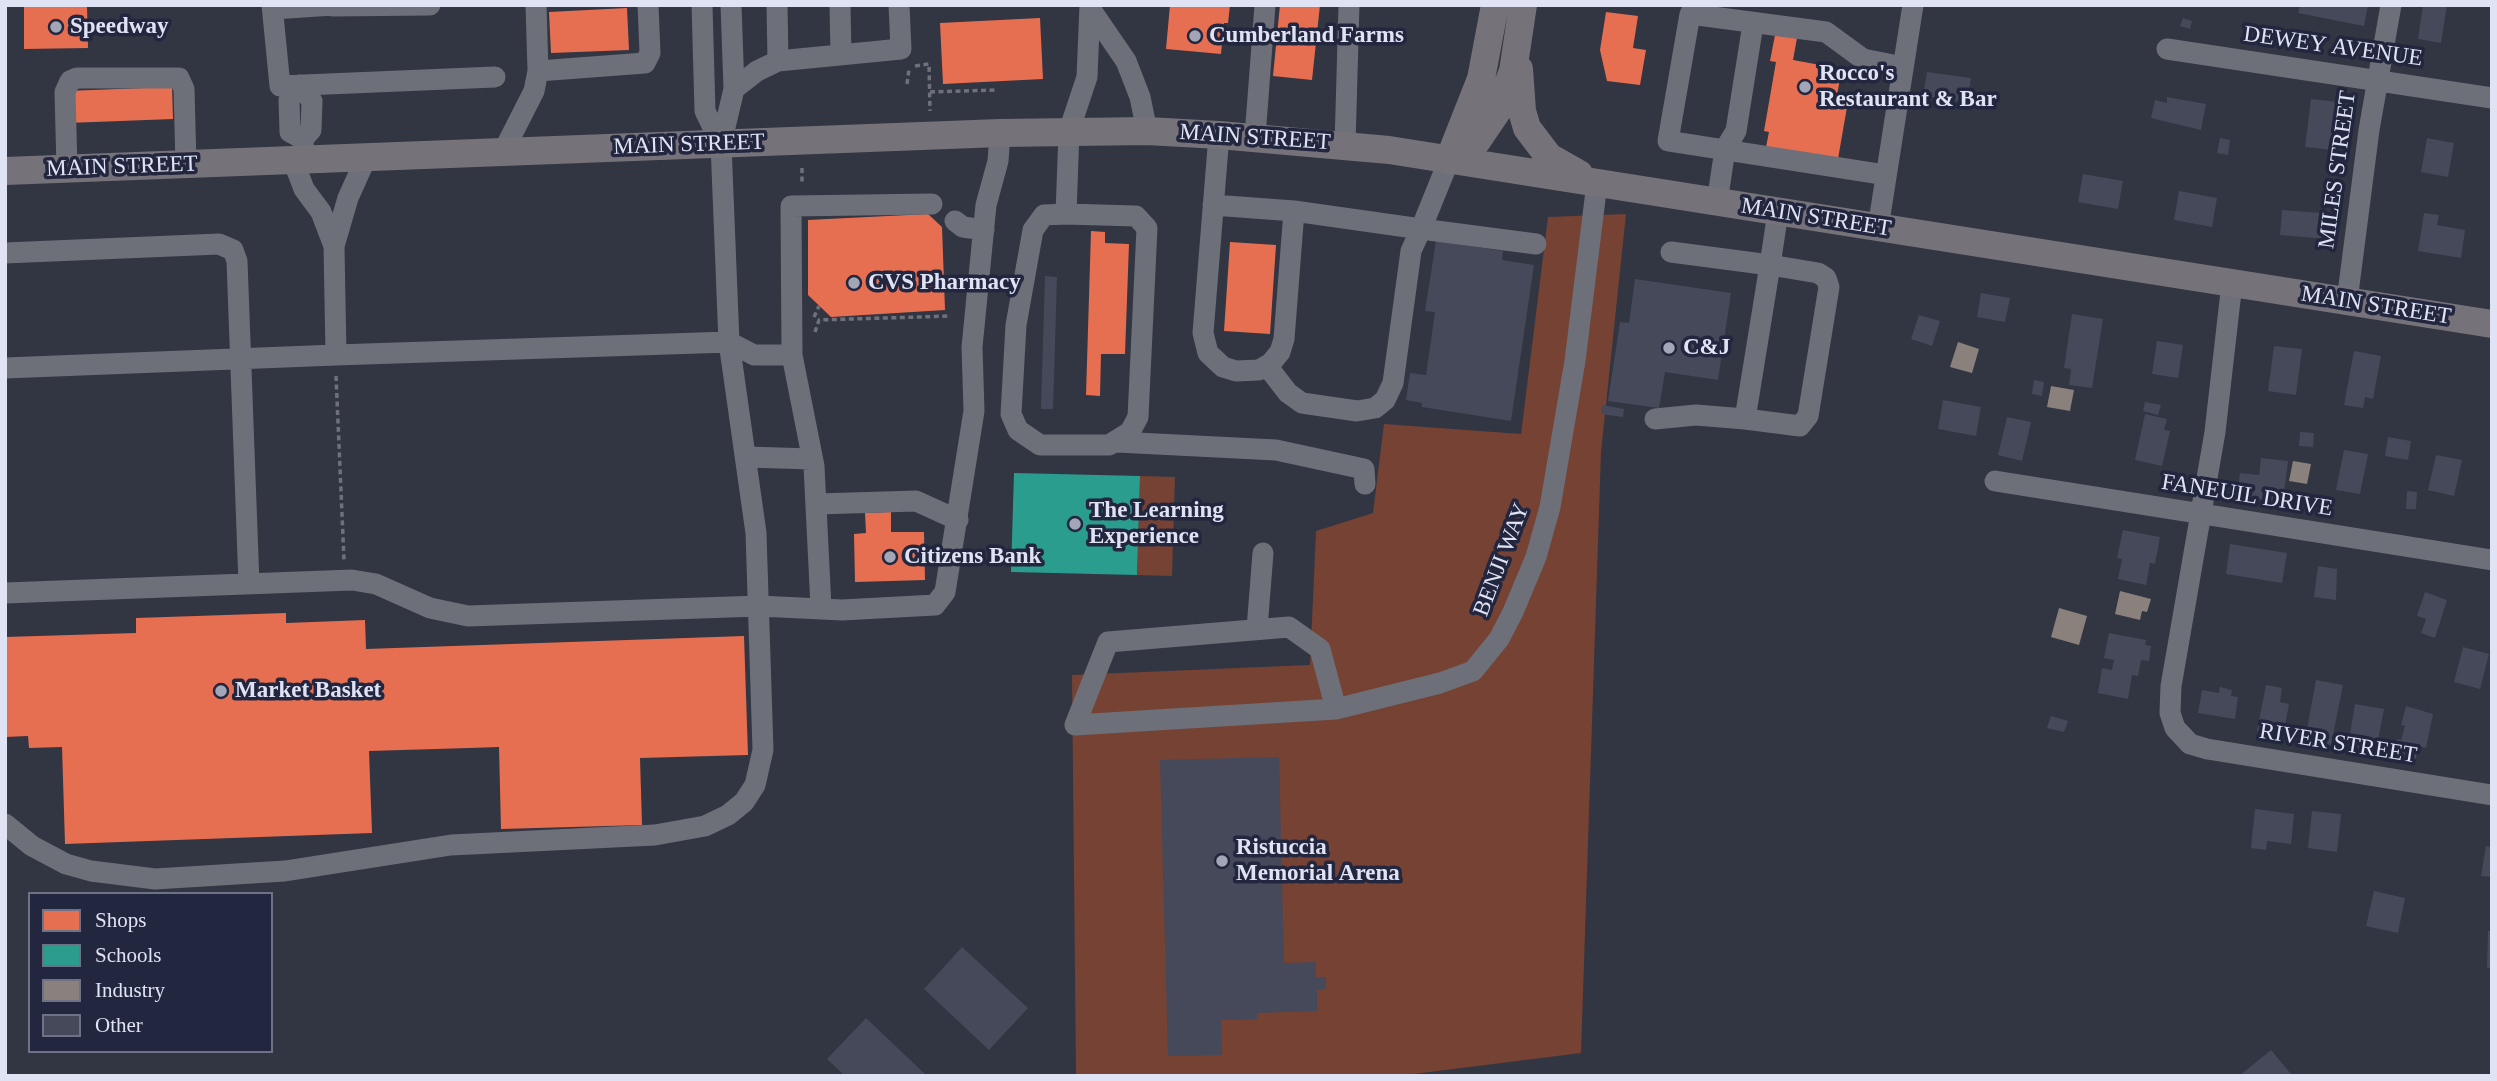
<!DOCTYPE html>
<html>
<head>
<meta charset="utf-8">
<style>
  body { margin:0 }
  #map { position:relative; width:2497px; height:1081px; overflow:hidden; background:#323542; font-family:Georgia,serif }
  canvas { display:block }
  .frame { position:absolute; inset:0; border:7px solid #e0e3f4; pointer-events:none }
  .legend { position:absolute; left:28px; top:892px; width:245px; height:161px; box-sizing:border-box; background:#22263e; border:2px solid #6e7287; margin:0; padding:9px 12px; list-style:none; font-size:21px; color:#e0e3f4 }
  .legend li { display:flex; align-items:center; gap:14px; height:35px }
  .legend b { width:35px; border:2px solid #6e7287 }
</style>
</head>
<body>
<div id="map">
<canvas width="2497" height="1081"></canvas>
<div class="frame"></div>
<ul class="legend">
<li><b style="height:19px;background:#e76f51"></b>Shops</li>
<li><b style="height:19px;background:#2a9d8f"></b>Schools</li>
<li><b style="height:19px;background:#8a817c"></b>Industry</li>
<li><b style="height:19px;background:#46495a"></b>Other</li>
</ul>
</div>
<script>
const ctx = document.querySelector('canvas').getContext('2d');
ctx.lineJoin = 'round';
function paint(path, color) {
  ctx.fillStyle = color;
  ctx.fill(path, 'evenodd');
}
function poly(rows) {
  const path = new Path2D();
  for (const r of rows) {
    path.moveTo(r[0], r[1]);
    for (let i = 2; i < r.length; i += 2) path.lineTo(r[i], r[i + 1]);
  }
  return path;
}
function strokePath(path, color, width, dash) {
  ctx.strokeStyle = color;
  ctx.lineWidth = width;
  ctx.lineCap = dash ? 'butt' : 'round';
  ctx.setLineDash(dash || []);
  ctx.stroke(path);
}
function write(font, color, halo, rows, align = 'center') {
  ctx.font = font + ' Georgia,serif';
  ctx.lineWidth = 7;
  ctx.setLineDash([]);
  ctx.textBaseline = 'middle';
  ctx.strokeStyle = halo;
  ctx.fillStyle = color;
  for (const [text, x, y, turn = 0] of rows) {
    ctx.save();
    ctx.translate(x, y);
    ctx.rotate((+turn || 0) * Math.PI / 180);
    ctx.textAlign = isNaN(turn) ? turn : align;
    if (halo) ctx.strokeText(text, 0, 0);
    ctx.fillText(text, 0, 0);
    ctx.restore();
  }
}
const green = poly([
  [1626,214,1601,452,1581,1053,1398,1076,1076,1076,1072,675,1310,665,1316,531,1373,513,1384,424,1521,434,1548,217],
  [1140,476,1175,477,1172,576,1137,575]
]);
const shops = poly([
  [24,5,87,5,88,48,24,49],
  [1170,5,1230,5,1228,23,1224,23,1221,54,1166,49],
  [1280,5,1320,5,1312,80,1273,76],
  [627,8,629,50,551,53,549,12],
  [1606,12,1638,16,1633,48,1646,50,1640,85,1607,81,1600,50],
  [1040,18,1043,79,943,84,940,23],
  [1775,35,1797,38,1793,60,1842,69,1835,105,1847,107,1838,159,1766,147,1769,132,1764,131,1776,62,1770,61],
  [172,87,173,119,67,123,66,91],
  [928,214,942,227,945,310,831,317,808,295,808,220],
  [1091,231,1105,232,1105,243,1129,244,1125,354,1101,354,1100,396,1086,395],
  [1230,242,1276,245,1270,334,1224,331],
  [891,512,891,532,924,532,925,580,855,582,854,534,866,533,865,513],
  [286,613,286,623,365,620,366,649,744,636,748,755,640,758,642,825,501,829,499,747,469,748,369,751,372,833,65,844,62,747,29,748,28,736,5,737,5,637,136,633,136,618]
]);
const schools = poly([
  [1014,473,1140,476,1137,575,1011,572]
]);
const industry = poly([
  [1958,342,1979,349,1972,373,1950,367],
  [2051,386,2074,390,2070,411,2047,407],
  [2293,461,2311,464,2307,484,2289,481],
  [2120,591,2151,599,2147,612,2142,611,2140,620,2115,614],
  [2059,608,2087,616,2079,645,2051,637]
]);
const building = poly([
  [2300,5,2368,5,2364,26,2298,13],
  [2423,5,2447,5,2441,43,2418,39],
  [2183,18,2192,21,2190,29,2180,26],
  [1927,72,1971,78,1967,102,1923,96],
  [2167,97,2206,104,2201,130,2151,118,2155,100,2167,103],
  [2311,99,2339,102,2333,150,2305,147],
  [2220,138,2230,140,2228,155,2217,153],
  [2427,138,2454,143,2448,177,2421,172],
  [2083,174,2123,181,2118,209,2078,202],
  [2179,191,2217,198,2212,227,2174,220],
  [2282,210,2322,213,2321,228,2328,228,2327,239,2280,235],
  [2424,213,2439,215,2437,225,2465,230,2461,258,2418,251],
  [1436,241,1503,251,1502,260,1534,265,1511,421,1422,407,1422,403,1406,400,1410,373,1426,375,1435,312,1425,311],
  [1045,276,1057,277,1053,409,1041,409],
  [1635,279,1731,293,1718,380,1665,372,1659,408,1608,401,1620,322,1629,323],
  [1981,293,2010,298,2005,322,1977,317],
  [2072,314,2103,319,2092,388,2069,385,2071,369,2064,368],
  [1919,315,1940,321,1932,346,1911,339],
  [2157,341,2183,345,2178,378,2152,374],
  [2274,346,2302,349,2296,395,2268,391],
  [2354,351,2381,356,2373,399,2365,397,2363,408,2344,405],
  [2034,380,2044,382,2042,396,2032,394],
  [1943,400,1981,407,1976,436,1938,429],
  [2145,402,2161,405,2158,415,2143,411],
  [1602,405,1624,409,1623,417,1601,414],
  [2145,414,2167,419,2164,430,2170,431,2162,466,2135,460],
  [2007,417,2031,422,2022,461,1998,455],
  [2300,432,2314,433,2313,447,2299,446],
  [2388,437,2411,441,2408,460,2385,456],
  [2344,450,2368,454,2360,494,2336,490],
  [2436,455,2462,460,2454,496,2428,490],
  [2261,458,2288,461,2283,502,2237,496,2240,473,2259,475],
  [2407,491,2417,492,2416,509,2406,509],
  [2123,530,2160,537,2155,564,2150,563,2146,585,2118,579,2122,559,2117,558],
  [2230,544,2287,553,2282,583,2226,574],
  [2318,566,2337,569,2336,600,2314,597],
  [2425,592,2447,600,2435,638,2421,633,2426,619,2417,616],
  [2109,633,2146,640,2145,645,2151,646,2149,661,2141,660,2138,676,2132,675,2128,699,2098,693,2102,668,2112,670,2114,660,2104,658],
  [2463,647,2489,654,2480,689,2454,682],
  [2316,680,2343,685,2331,745,2305,740],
  [2266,685,2282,688,2280,702,2289,704,2283,736,2257,731],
  [2220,687,2232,690,2231,696,2238,697,2235,719,2198,713,2202,690,2219,693],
  [2355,704,2384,709,2376,751,2348,746],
  [2406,706,2433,714,2426,748,2419,746,2414,764,2391,757,2397,739,2401,740,2405,726,2401,725],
  [2051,716,2068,721,2064,732,2047,728],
  [1279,757,1284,963,1316,962,1316,977,1326,977,1326,989,1317,990,1317,1011,1257,1013,1257,1019,1221,1020,1222,1055,1168,1056,1160,760],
  [2255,809,2294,814,2291,844,2267,841,2266,850,2251,848],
  [2312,811,2341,814,2337,852,2308,848],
  [2486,846,2492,847,2492,877,2481,876],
  [2374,891,2405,898,2398,933,2366,926],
  [2488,931,2492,931,2492,968,2487,968],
  [962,947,1028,1008,989,1050,924,989],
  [866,1018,927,1076,845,1076,827,1059],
  [2271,1050,2291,1074,2239,1076]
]);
const path = poly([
  [915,66,929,64,930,111],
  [907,84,909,69],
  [930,92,998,90],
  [802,168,802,185],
  [814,317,819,306],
  [815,332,819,320,951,316],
  [336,376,344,560]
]);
const minor = poly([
  [272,5,280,86,495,77],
  [536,5,538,71,645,63,650,53,648,5],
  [702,5,705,111,721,144],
  [777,5,778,61],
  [840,5,841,55],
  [333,6,430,5],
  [273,9,333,5],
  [1091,10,1126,61,1140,97,1147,131],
  [2167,49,2492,98],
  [299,85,312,101,311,130,303,139,304,160],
  [299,85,289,100,290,132,303,139],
  [734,89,757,71,778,61,901,49,899,5],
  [1219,135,1203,333,1208,353,1223,367,1236,371,1259,370,1271,363,1280,352,1284,339,1294,211],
  [1255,137,1265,5],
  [1345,145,1349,5],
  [503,152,534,91,538,71],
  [293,160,304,189,321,212,334,246],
  [67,169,65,92,70,81,77,78,179,78,184,89,186,164],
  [1886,175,1668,141,1690,14,1826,32,1863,59,1903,67],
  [1717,203,1725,149,1736,131,1753,24],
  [1213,205,1294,211,1421,229,1449,160],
  [1066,214,1136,216,1147,228,1138,417,1130,432,1109,445,1040,445,1018,430,1011,414,1016,325,1033,230,1044,215,1066,214],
  [1066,214,1069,131,1087,77,1090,5],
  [955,221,963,227,984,230],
  [1878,228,1913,5],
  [1671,252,1770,265,1818,273,1826,278,1829,287,1808,416,1800,426,1745,419,1770,265,1778,212],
  [5,253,219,244,233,250,237,261,249,584],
  [2232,283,2215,432,2171,686,2170,713,2175,728,2190,744,2207,749,2492,795],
  [2347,301,2369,130,2391,5],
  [336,355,729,342,721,144,734,89,731,5],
  [1267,366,1288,393,1302,403,1357,411,1375,408,1385,400,1393,383,1411,251,1421,229,1536,244],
  [5,368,336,355,334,246,348,198,366,158],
  [1655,419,1696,415,1745,419],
  [1117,442,1276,450,1364,469,1365,484],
  [746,457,812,459],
  [1995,481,2492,560],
  [817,504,916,501,958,520],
  [5,593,352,580,376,584,430,608,468,616,759,606,842,610,935,605,945,592,974,411,972,347,986,205,998,161,1000,133],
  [821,607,814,466,792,355,791,206,932,204],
  [1257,629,1263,553],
  [1336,709,1320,649,1289,627,1108,642,1075,725,1336,709,1440,683,1473,671,1499,639,1513,612,1536,557,1550,507,1575,361,1597,183],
  [5,824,32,846,66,864,91,871,155,879,285,871,451,845,655,835,705,826,728,815,744,802,755,785,763,750,756,533,729,342,754,355,792,355]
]);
const major = poly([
  [1519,69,1522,111,1527,128,1549,157,1579,174],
  [1449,160,1477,141,1498,110,1513,71,1523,5],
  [1449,160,1481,79,1495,5],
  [5,171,1000,133,1147,131,1219,135,1389,150,2492,324]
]);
const markers = [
  [56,27,7,"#a3a6b6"],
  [1195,36,7,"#a3a6b6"],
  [1805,87,7,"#a3a6b6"],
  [854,283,7,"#a3a6b6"],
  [1669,348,7,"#a3a6b6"],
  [1075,524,7,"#a3a6b6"],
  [890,557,7,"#a3a6b6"],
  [221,691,7,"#a3a6b6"],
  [1222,861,7,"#a3a6b6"]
];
const poiNames = [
  ["Speedway",70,27],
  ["Cumberland Farms",1209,36],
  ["Rocco's",1819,74],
  ["Restaurant & Bar",1819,100],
  ["CVS Pharmacy",868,283],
  ["C&J",1683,348],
  ["The Learning",1089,511],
  ["Experience",1089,537],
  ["Citizens Bank",904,557],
  ["Market Basket",235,691],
  ["Ristuccia",1236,848],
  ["Memorial Arena",1236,874]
];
const streetNames = [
  ["DEWEY AVENUE",2333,47,8],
  ["MAIN STREET",1255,138,4],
  ["MAIN STREET",689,145,-2],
  ["MAIN STREET",122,167,-2],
  ["MILES STREET",2338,170,-82],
  ["MAIN STREET",1816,218,9],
  ["MAIN STREET",2376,306,9],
  ["FANEUIL DRIVE",2247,496,9],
  ["BENJI WAY",1502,560,-69],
  ["RIVER STREET",2338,744,9]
];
paint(green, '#754233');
paint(shops, '#e76f51');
paint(schools, '#2a9d8f');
paint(industry, '#8a817c');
paint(building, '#46495a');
strokePath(path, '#6e717b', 3.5, [5, 3.5]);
strokePath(minor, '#6d6f79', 21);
strokePath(major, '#767279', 28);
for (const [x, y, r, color] of markers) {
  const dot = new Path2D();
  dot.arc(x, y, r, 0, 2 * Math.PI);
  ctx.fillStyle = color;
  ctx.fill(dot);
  strokePath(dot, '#22263e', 2.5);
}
write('bold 23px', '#e0e3f4', '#22263e', poiNames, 'left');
write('23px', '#e0e3f4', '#22263e', streetNames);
</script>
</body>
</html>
